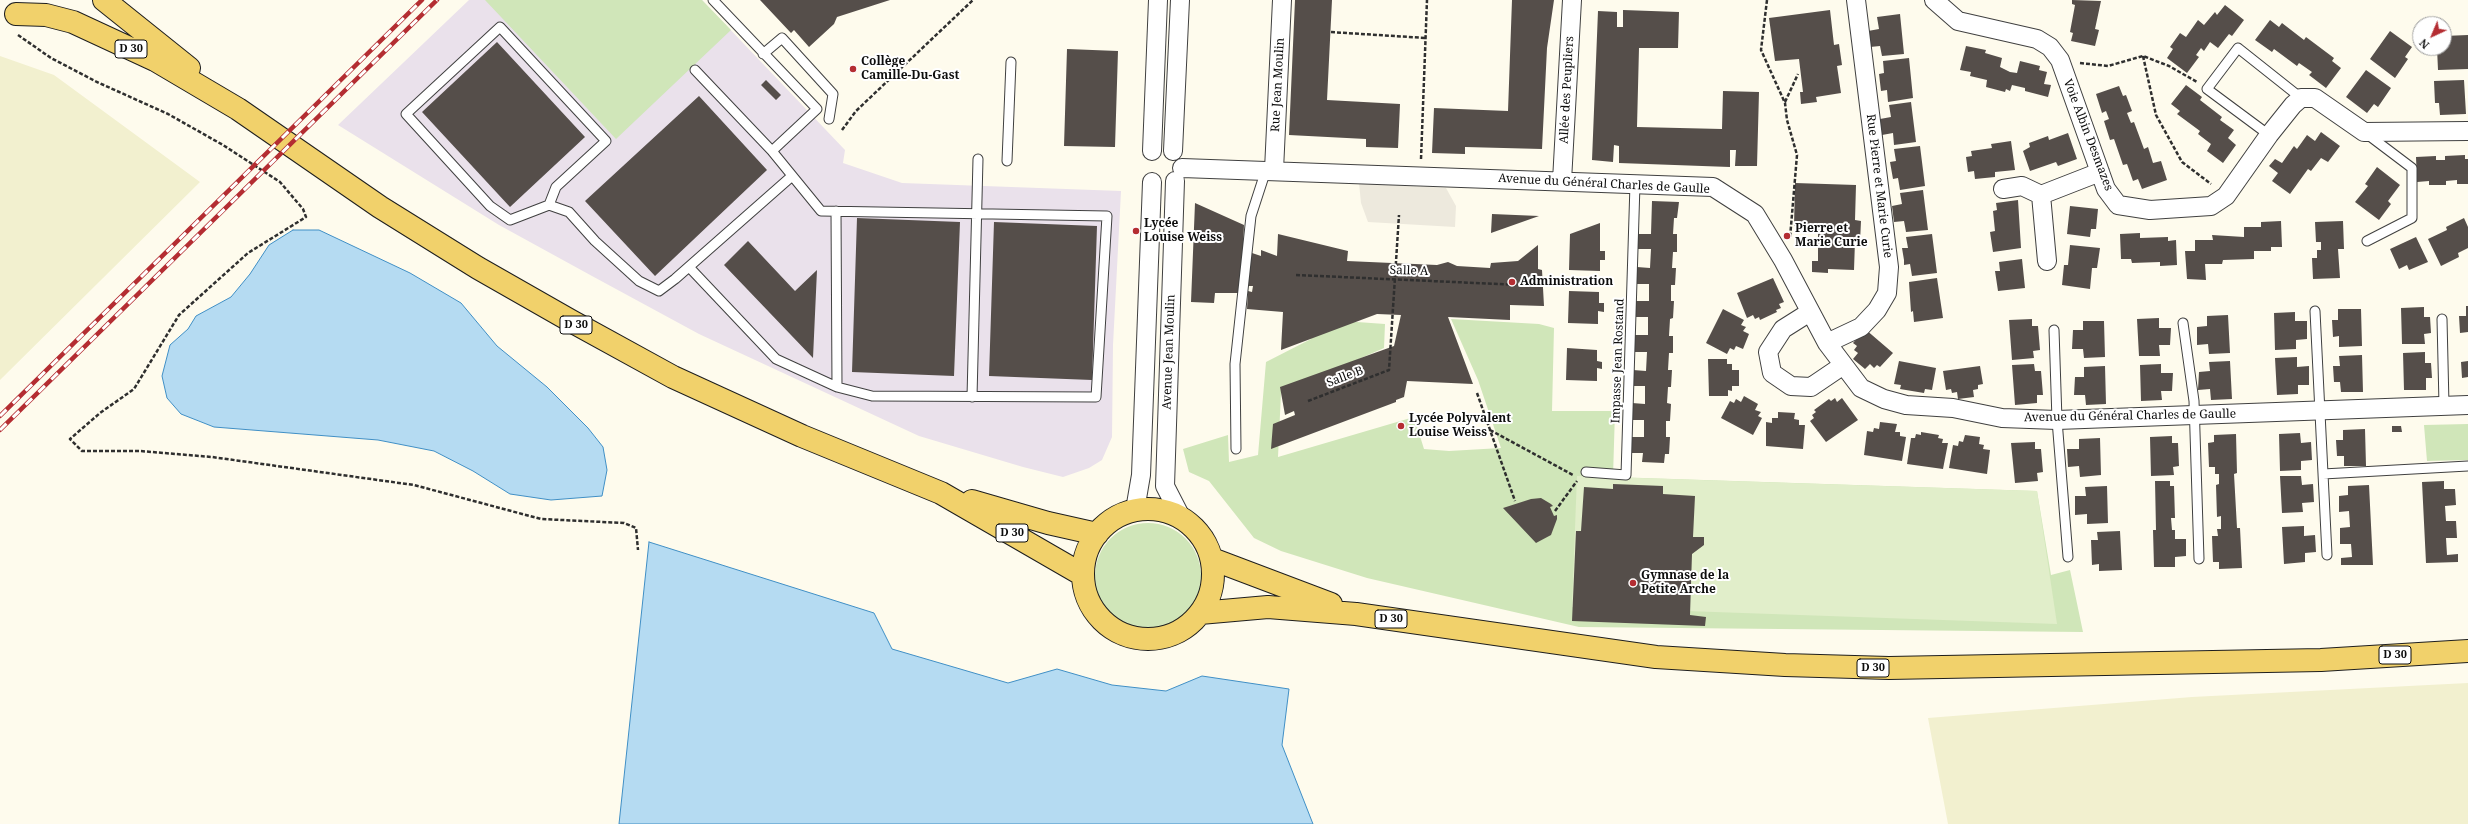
<!DOCTYPE html>
<html>
<head>
<meta charset="utf-8">
<style>
  body { margin:0 }
  #map { position:relative; width:2468px; height:824px; overflow:hidden; background:#fefbed; font-family:"Noto Serif",serif }
  canvas { display:block }
  .north { position:absolute; left:2412px; top:16px; width:40px; height:40px; box-sizing:border-box; background:#fff; border:1px solid #9e9e9e; border-radius:50%; rotate:224deg; font-size:11px; font-weight:700; line-height:16px; text-align:center; color:#0d0d0d }
  .north::after { content:''; display:block; margin:auto; width:14px; height:18px; background:#b42d32; clip-path:polygon(50% 0,100% 100%,50% 72%,0 100%) }
</style>
</head>
<body>
<div id="map">
<canvas width="2468" height="824"></canvas>
<div class="north">N</div>
</div>
<script>
const ctx = document.querySelector('canvas').getContext('2d');
ctx.lineJoin = 'round';
function paint(path, color) {
  ctx.fillStyle = color;
  ctx.fill(path, 'evenodd');
}
function poly(rows) {
  const path = new Path2D();
  for (const r of rows) {
    if (r.length === 3) {
      path.moveTo(r[0] + r[2], r[1]);
      path.arc(r[0], r[1], r[2], 0, 2 * Math.PI);
      continue;
    }
    path.moveTo(r[0], r[1]);
    for (let i = 2; i < r.length; i += 2) path.lineTo(r[i], r[i + 1]);
  }
  return path;
}
function strokePath(path, color, width, dash) {
  ctx.strokeStyle = color;
  ctx.lineWidth = width;
  ctx.lineCap = dash ? 'butt' : 'round';
  ctx.setLineDash(dash || []);
  ctx.stroke(path);
}
function write(font, color, halo, rows, align = 'center') {
  ctx.font = font + ' "Noto Serif",serif';
  ctx.lineWidth = 4;
  ctx.setLineDash([]);
  ctx.textBaseline = 'middle';
  ctx.strokeStyle = halo;
  ctx.fillStyle = color;
  for (const [text, x, y, turn = 0] of rows) {
    ctx.save();
    ctx.translate(x, y);
    ctx.rotate((+turn || 0) * Math.PI / 180);
    ctx.textAlign = isNaN(turn) ? turn : align;
    if (halo) ctx.strokeText(text, 0, 0);
    ctx.fillText(text, 0, 0);
    ctx.restore();
  }
}
const industrial = poly([
  [469,0,702,0,845,150,843,163,902,183,1121,191,1113,345,1112,437,1102,460,1089,468,1063,477,1023,467,919,436,699,334,592,276,499,225,338,125]
]);
const farmland = poly([
  [0,56,54,75,200,182,0,380],
  [2468,683,2468,824,1948,824,1928,718,2192,697]
]);
const green = poly([
  [485,0,702,0,731,30,616,139],
  [1315,319,1385,324,1384,348,1281,393,1278,457,1414,417,1424,449,1449,451,1501,448,1478,380,1451,319,1539,324,1554,328,1552,411,1615,411,1613,477,2037,491,2051,575,2070,570,2083,632,1579,627,1367,578,1281,551,1254,538,1209,481,1189,472,1183,449,1228,435,1229,462,1258,455,1266,362,1311,339],
  [2468,424,2468,460,2427,461,2424,425],
  [1148,576,53]
]);
const pitch = poly([
  [1577,476,2037,491,2057,624,1572,607]
]);
const plaza = poly([
  [1359,183,1446,188,1456,206,1455,227,1368,222,1361,203]
]);
const water = poly([
  [293,230,319,230,410,273,461,303,497,346,547,387,588,428,603,447,607,470,602,496,551,500,510,494,473,471,434,451,378,440,214,427,181,414,167,398,162,376,170,345,188,329,196,316,231,297,250,274,269,245,293,230],
  [649,542,874,613,892,649,1008,683,1057,669,1112,685,1166,691,1202,676,1289,689,1282,745,1313,824,619,824,649,542]
]);
const building = poly([
  [760,0,890,0,837,17,834,24,809,47,794,30,791,33],
  [1295,0,1332,0,1327,100,1400,104,1398,148,1366,147,1366,139,1289,135],
  [1512,0,1554,0,1547,48,1542,149,1465,147,1465,154,1432,153,1434,108,1508,111],
  [2072,0,2101,1,2095,29,2099,30,2095,46,2071,41,2073,33,2070,32,2075,5,2072,4],
  [2225,5,2244,20,2232,36,2229,34,2218,48,2210,42,2204,51,2201,48,2196,55,2199,57,2187,73,2167,58,2173,49,2170,47,2180,33,2186,37,2198,20,2204,25,2215,12,2217,15],
  [1623,10,1679,12,1678,48,1639,48,1637,127,1722,129,1723,91,1759,92,1757,166,1735,166,1736,150,1730,150,1730,167,1619,163,1619,146,1614,145,1613,162,1592,160,1598,11,1617,12,1617,27,1623,27],
  [1830,10,1834,45,1839,44,1842,65,1837,66,1841,93,1816,97,1817,102,1801,104,1800,92,1803,92,1799,59,1775,61,1769,18],
  [1900,14,1904,54,1882,56,1880,46,1870,47,1868,31,1879,29,1877,17],
  [2270,20,2279,27,2282,23,2304,40,2306,37,2334,58,2332,61,2341,68,2326,88,2309,75,2312,72,2299,63,2297,66,2274,49,2272,52,2255,40],
  [2390,31,2412,47,2405,57,2408,59,2395,78,2370,59],
  [2468,35,2468,69,2438,70,2437,48,2444,48,2444,36],
  [497,42,585,137,510,207,422,112],
  [1966,46,1986,50,1985,53,2002,58,2000,67,2010,72,2017,73,2020,61,2040,66,2039,70,2047,72,2044,84,2051,85,2048,97,2025,91,2025,88,2012,85,2010,91,2006,89,2005,92,1986,87,1987,80,1970,76,1971,72,1960,70],
  [1067,49,1118,51,1115,147,1064,146],
  [1909,58,1913,98,1888,102,1887,90,1881,91,1879,74,1884,73,1883,61],
  [2366,70,2391,88,2378,107,2374,104,2367,113,2346,97],
  [766,80,781,95,776,100,761,85],
  [2464,80,2466,114,2440,115,2439,103,2435,103,2434,81],
  [2186,85,2202,97,2200,100,2222,117,2220,120,2234,130,2228,138,2236,145,2223,163,2207,151,2211,144,2198,134,2200,131,2177,114,2180,111,2171,104],
  [2119,86,2123,96,2126,95,2132,111,2127,113,2131,123,2134,122,2144,149,2148,147,2153,163,2161,161,2167,180,2142,189,2138,179,2133,181,2127,164,2123,165,2114,139,2110,140,2104,121,2109,119,2106,111,2102,113,2096,94],
  [699,96,767,170,655,276,585,201],
  [1911,102,1916,142,1894,145,1893,133,1882,135,1880,119,1891,117,1889,105],
  [2321,132,2340,146,2328,162,2321,158,2311,171,2308,169,2290,194,2272,181,2278,173,2269,166,2275,159,2282,163,2294,146,2297,149,2307,135,2315,141],
  [2068,133,2077,159,2058,166,2056,162,2030,171,2023,151,2030,147,2029,143,2048,136,2049,140],
  [2011,141,2015,170,1995,172,1995,177,1975,179,1974,171,1968,172,1966,157,1972,156,1971,151,1992,148,1991,144],
  [1920,146,1925,186,1900,190,1898,178,1893,179,1890,162,1896,161,1894,149],
  [2465,155,2465,159,2468,159,2468,184,2457,184,2457,180,2446,181,2446,185,2429,185,2429,181,2417,182,2416,157,2436,156,2436,160,2445,160,2445,156],
  [2377,167,2400,185,2388,201,2391,204,2379,220,2355,202,2368,186,2365,184],
  [1795,183,1856,185,1855,220,1861,221,1860,242,1855,241,1854,270,1828,269,1828,273,1812,272,1812,261,1818,261,1818,228,1794,226],
  [1923,190,1928,230,1906,232,1904,221,1894,222,1892,206,1902,204,1900,193],
  [2018,200,2021,248,1993,252,1990,232,1995,231,1993,211,1997,210,1996,203],
  [1652,201,1679,202,1677,218,1674,218,1673,234,1677,234,1677,252,1673,252,1672,268,1676,268,1675,285,1671,285,1671,301,1674,301,1673,318,1670,319,1669,336,1673,336,1673,353,1669,353,1668,370,1672,370,1671,387,1668,387,1667,403,1671,404,1670,421,1666,421,1666,437,1670,437,1669,454,1665,454,1664,463,1642,462,1643,453,1629,453,1630,437,1644,437,1644,420,1631,420,1632,403,1645,404,1645,386,1632,386,1633,370,1646,371,1647,352,1633,352,1634,335,1648,335,1648,317,1635,317,1635,301,1649,301,1649,284,1636,284,1637,267,1650,268,1651,249,1637,249,1638,234,1651,234],
  [1195,203,1244,225,1241,293,1215,293,1214,303,1191,302],
  [2070,206,2098,209,2096,229,2091,229,2090,237,2067,234],
  [1492,214,1539,216,1491,233],
  [857,218,960,222,954,376,852,372],
  [2464,218,2468,227,2468,248,2458,253,2459,257,2441,266,2428,239,2447,230,2446,227],
  [2281,221,2282,247,2271,247,2271,251,2254,251,2254,259,2223,260,2222,264,2205,264,2206,280,2187,279,2185,251,2195,251,2195,240,2213,240,2212,235,2244,237,2244,227,2261,227,2261,222],
  [2343,221,2344,249,2338,249,2340,278,2313,279,2312,258,2317,258,2317,250,2321,250,2321,242,2316,242,2315,222],
  [994,222,1097,226,1092,380,989,376],
  [1600,223,1600,251,1605,251,1605,260,1600,260,1600,271,1569,270,1570,234],
  [2140,233,2140,238,2168,237,2168,241,2176,240,2177,265,2160,266,2160,262,2132,263,2131,259,2121,259,2120,234],
  [1278,234,1348,251,1347,261,1437,265,1448,262,1457,266,1490,268,1491,263,1518,261,1538,245,1538,269,1542,270,1544,306,1510,305,1510,320,1448,317,1473,384,1407,381,1404,397,1396,400,1396,402,1271,449,1273,424,1295,415,1294,411,1285,415,1280,387,1394,346,1401,315,1377,314,1281,350,1283,312,1247,309,1248,291,1252,292,1253,286,1247,286,1249,252,1261,256,1261,250,1277,256],
  [1932,234,1937,273,1912,276,1910,264,1904,265,1904,260,1902,248,1908,248,1906,237],
  [2416,237,2428,262,2409,270,2407,265,2399,269,2390,249],
  [748,241,795,291,817,270,813,358,724,265],
  [2070,245,2100,248,2097,268,2092,268,2090,289,2062,285,2064,265,2068,265],
  [2022,259,2025,288,1998,291,1995,271,2000,271,1999,262],
  [1773,278,1784,302,1779,304,1781,308,1776,310,1777,312,1760,320,1759,317,1755,319,1753,315,1747,318,1737,293],
  [1937,278,1943,318,1914,322,1913,311,1911,312,1909,282],
  [1569,291,1599,292,1599,303,1604,303,1604,312,1598,311,1598,324,1568,323],
  [2466,306,2468,306,2468,332,2460,333,2459,316,2466,316],
  [2424,307,2424,317,2430,317,2431,333,2424,334,2425,344,2402,344,2401,308],
  [1723,309,1744,320,1741,325,1746,327,1743,331,1749,334,1743,349,1736,346,1734,350,1730,348,1727,354,1706,343],
  [2338,309,2361,309,2362,346,2339,347,2339,336,2333,337,2332,320,2338,320],
  [2295,312,2295,321,2307,321,2307,339,2296,340,2296,349,2275,350,2274,313],
  [2228,315,2230,353,2209,354,2208,344,2197,345,2197,327,2207,326,2207,316],
  [2159,318,2159,328,2171,328,2170,345,2159,345,2160,356,2139,356,2137,319],
  [2032,319,2032,326,2038,326,2040,350,2033,351,2034,358,2012,360,2009,320],
  [2083,321,2104,321,2105,357,2084,358,2083,349,2072,349,2073,330,2083,330],
  [1865,329,1893,353,1880,367,1877,365,1874,368,1870,364,1865,369,1853,359,1858,353,1854,350,1857,346,1853,343],
  [1567,348,1597,350,1597,361,1602,362,1602,369,1597,368,1597,381,1566,380],
  [2425,352,2425,363,2431,363,2432,378,2426,378,2426,390,2404,390,2403,353],
  [2362,355,2363,392,2341,392,2340,382,2334,382,2333,366,2340,366,2339,356],
  [2297,357,2297,367,2309,366,2309,385,2298,385,2298,394,2277,395,2275,358],
  [1708,359,1727,359,1727,364,1732,364,1732,370,1739,370,1739,386,1732,386,1732,391,1728,390,1728,396,1709,396],
  [1899,361,1936,368,1932,390,1925,389,1924,393,1900,389,1901,385,1894,384],
  [2230,361,2232,399,2211,400,2210,389,2198,390,2199,372,2210,371,2209,362],
  [2468,361,2468,377,2462,378,2461,362],
  [2034,364,2035,371,2041,371,2043,395,2037,395,2037,403,2015,405,2012,365],
  [2161,364,2161,373,2173,373,2172,391,2161,391,2162,400,2141,401,2140,365],
  [1980,366,1983,384,1978,385,1978,389,1973,390,1974,397,1958,399,1957,392,1952,393,1951,389,1946,390,1943,371],
  [2105,366,2106,404,2086,405,2085,395,2074,395,2075,377,2084,377,2084,367],
  [1744,396,1758,404,1755,410,1761,412,1758,416,1762,418,1753,435,1721,418,1730,401,1734,403,1736,399,1741,402],
  [1835,398,1837,402,1842,398,1858,420,1826,442,1810,421,1814,418,1812,415,1816,412,1814,410,1829,399,1831,401],
  [1778,412,1795,413,1794,419,1799,420,1799,425,1805,425,1803,449,1766,446,1766,422,1772,423,1772,418,1778,418],
  [1880,422,1897,424,1895,432,1900,432,1900,436,1906,437,1902,461,1864,455,1867,431,1873,432,1874,428,1879,429],
  [2392,426,2401,426,2402,432,2392,432],
  [2365,429,2366,466,2344,466,2344,456,2337,456,2336,440,2343,440,2343,430],
  [1921,432,1939,435,1938,438,1943,439,1942,443,1948,443,1943,469,1907,464,1911,438,1915,438,1916,434,1921,435],
  [2300,433,2301,443,2311,442,2312,460,2301,461,2301,470,2280,471,2279,434],
  [2236,434,2237,473,2234,474,2237,528,2240,528,2242,568,2219,569,2219,562,2213,562,2212,536,2218,536,2217,529,2221,529,2221,516,2217,517,2216,485,2219,484,2219,474,2215,474,2215,467,2209,467,2208,443,2214,442,2214,435],
  [1965,435,1980,437,1979,444,1984,445,1983,449,1990,450,1987,474,1949,468,1953,445,1958,446,1959,441,1963,442],
  [2172,436,2172,443,2178,443,2179,466,2173,467,2174,475,2151,476,2150,437],
  [2100,438,2101,475,2080,477,2079,466,2068,467,2067,449,2079,449,2079,439],
  [2035,442,2035,449,2041,449,2043,472,2037,473,2038,481,2015,483,2011,443],
  [2280,476,2301,476,2302,485,2313,484,2314,502,2302,503,2303,512,2282,513],
  [2155,481,2170,481,2170,486,2174,486,2175,518,2171,518,2172,530,2175,530,2175,539,2186,539,2186,556,2175,557,2175,567,2154,567,2153,530,2156,530],
  [2444,481,2444,489,2455,489,2456,505,2445,506,2446,521,2456,521,2457,538,2446,538,2447,555,2458,554,2458,562,2426,563,2422,482],
  [1613,484,1663,486,1663,494,1695,496,1693,537,1704,537,1704,545,1692,554,1690,615,1706,617,1705,626,1572,621,1576,531,1581,531,1584,487,1613,489],
  [2369,485,2373,565,2341,565,2341,558,2352,557,2351,544,2340,544,2340,528,2350,527,2349,511,2339,512,2339,496,2348,495,2348,486],
  [2107,486,2108,523,2087,524,2087,514,2075,515,2075,496,2086,496,2085,487],
  [1541,498,1551,504,1553,506,1550,507,1554,516,1557,515,1557,519,1551,535,1536,543,1503,508,1531,499],
  [2304,526,2304,536,2315,535,2316,552,2305,553,2305,562,2284,564,2282,527],
  [2120,531,2122,570,2099,571,2099,564,2092,565,2091,540,2098,540,2097,532]
]);
const path = poly([
  [1767,0,1761,50,1785,103,1787,120,1797,155,1790,238],
  [1331,32,1425,38],
  [18,35,51,58,97,82,168,114,223,145,280,182,303,209,306,217,248,253,179,315,134,389,100,413,70,439,82,451,140,451,212,457,414,485,541,519,624,523,636,528,638,550],
  [2143,56,2156,115,2182,162,2211,184],
  [2080,63,2108,66,2143,56,2169,66,2197,82],
  [1785,102,1798,74],
  [842,130,856,111,973,0],
  [1421,159,1427,0],
  [1296,275,1521,285],
  [1477,393,1515,501],
  [1308,401,1389,370,1399,215],
  [1490,430,1573,475],
  [1555,511,1577,481]
]);
const lane = poly([
  [713,0,817,109,772,151],
  [763,54,782,38,833,94,829,119],
  [695,70,772,151,821,211,1107,216,1096,397,872,396,837,387],
  [2367,134,2412,168,2412,218,2367,241],
  [2269,135,2207,89,2238,48,2301,98],
  [1007,161,1011,62],
  [549,205,556,187,606,141,500,27,406,114,490,206,510,220,549,205,569,212,595,241,639,281,659,291,675,279,792,176],
  [689,267,776,359,837,387,836,211],
  [2315,311,2327,555],
  [2442,319,2444,405],
  [2183,323,2194,401,2199,559],
  [2054,330,2057,420,2068,557],
  [972,397,978,159],
  [1236,449,1235,364,1251,216,1266,170],
  [1586,472,1626,475,1635,184],
  [2323,474,2468,466]
]);
const street = poly([
  [1934,0,1958,21,2037,39,2050,47,2060,60,2106,189,2118,205,2150,210,2211,206,2226,196,2269,135,2293,105,2301,98,2315,98,2364,132,2468,131],
  [1152,151,1158,0],
  [1173,151,1180,0],
  [1182,168,1713,187,1755,214,1783,260,1827,343,1861,388,1884,399,1906,405,1953,408,2002,418,2057,420,2468,405],
  [1274,170,1282,0],
  [1175,181,1165,486,1182,519],
  [1562,181,1572,0],
  [2003,189,2022,186,2041,195],
  [2047,261,2041,195,2100,172],
  [1810,312,1783,329,1768,352,1772,373,1791,386,1811,387,1842,366],
  [1827,343,1861,327,1877,310,1887,293,1889,267,1856,0],
  [1135,510,1141,475,1152,182]
]);
const primary = poly([
  [104,0,189,68],
  [16,14,46,15,73,22,155,60,238,109,380,207,478,268,571,321,673,377,802,436,941,493,1083,575],
  [972,501,1048,523,1097,534],
  [1148,574,65],
  [1212,559,1331,604],
  [1200,613,1268,607,1356,614,1656,657,1785,665,1889,668,2321,660,2468,651]
]);
const rail = poly([
  [0,416,422,0],
  [0,430,437,0]
]);
const markers = [
  [853,69,4,"#b42d32"],
  [1136,231,4,"#b42d32"],
  [1787,236,4,"#b42d32"],
  [1512,282,4,"#b42d32"],
  [1401,426,4,"#b42d32"],
  [1633,583,4,"#b42d32"]
];
const shields = [
  [131,49,32],
  [576,325,32],
  [1012,533,32],
  [1391,619,32],
  [2395,655,32],
  [1873,668,32]
];
const shieldNames = [
  ["D 30",131,49],
  ["D 30",576,325],
  ["D 30",1012,533],
  ["D 30",1391,619],
  ["D 30",2395,655],
  ["D 30",1873,668]
];
const poiNames = [
  ["Collège",861,62],
  ["Camille-Du-Gast",861,76],
  ["Lycée",1144,224],
  ["Louise Weiss",1144,238],
  ["Pierre et",1795,229],
  ["Marie Curie",1795,243],
  ["Administration",1520,282],
  ["Lycée Polyvalent",1409,419],
  ["Louise Weiss",1409,433],
  ["Gymnase de la",1641,576],
  ["Petite Arche",1641,590]
];
const streetNames = [
  ["Rue Jean Moulin",1278,85,-87],
  ["Allée des Peupliers",1567,90,-87],
  ["Voie Albin Desmazes",2088,135,69],
  ["Avenue du Général Charles de Gaulle",1604,184,3],
  ["Rue Pierre et Marie Curie",1879,186,83],
  ["Salle A",1409,271,2],
  ["Avenue Jean Moulin",1169,352,-88],
  ["Impasse Jean Rostand",1618,361,-88],
  ["Salle B",1345,377,-21],
  ["Avenue du Général Charles de Gaulle",2130,416,-1]
];
paint(industrial, '#eae1eb');
paint(farmland, '#f2f0cf');
paint(green, '#d0e6b9');
paint(pitch, '#e1eeca');
paint(plaza, '#ede9dd');
paint(water, '#b5dbf2');
strokePath(water, '#408fc5', 1);
paint(building, '#554e4a');
strokePath(lane, '#404040', 11);
strokePath(street, '#404040', 20);
strokePath(primary, '#1e1e1e', 24);
strokePath(path, '#2f2f2f', 2.5, [4, 2]);
strokePath(lane, '#fff', 9);
strokePath(street, '#fff', 18);
strokePath(primary, '#f1d16b', 22);
strokePath(rail, '#b42d32', 4.5);
strokePath(rail, '#fff', 3, [9]);
for (const [x, y, r, color] of markers) {
  const dot = new Path2D();
  dot.arc(x, y, r, 0, 2 * Math.PI);
  ctx.fillStyle = color;
  ctx.fill(dot);
  strokePath(dot, '#fff', 1.5);
}
for (const [x, y, w] of shields) {
  const box = new Path2D();
  box.roundRect(x - w / 2, y - 9, w, 18, 3);
  ctx.fillStyle = '#fff';
  ctx.fill(box);
  strokePath(box, '#0d0d0d', 1);
}
write('bold 11px', '#0d0d0d', null, shieldNames);
write('bold 12px', '#0d0d0d', '#fff', poiNames, 'left');
write('12px', '#0d0d0d', '#fff', streetNames);
</script>
</body>
</html>
